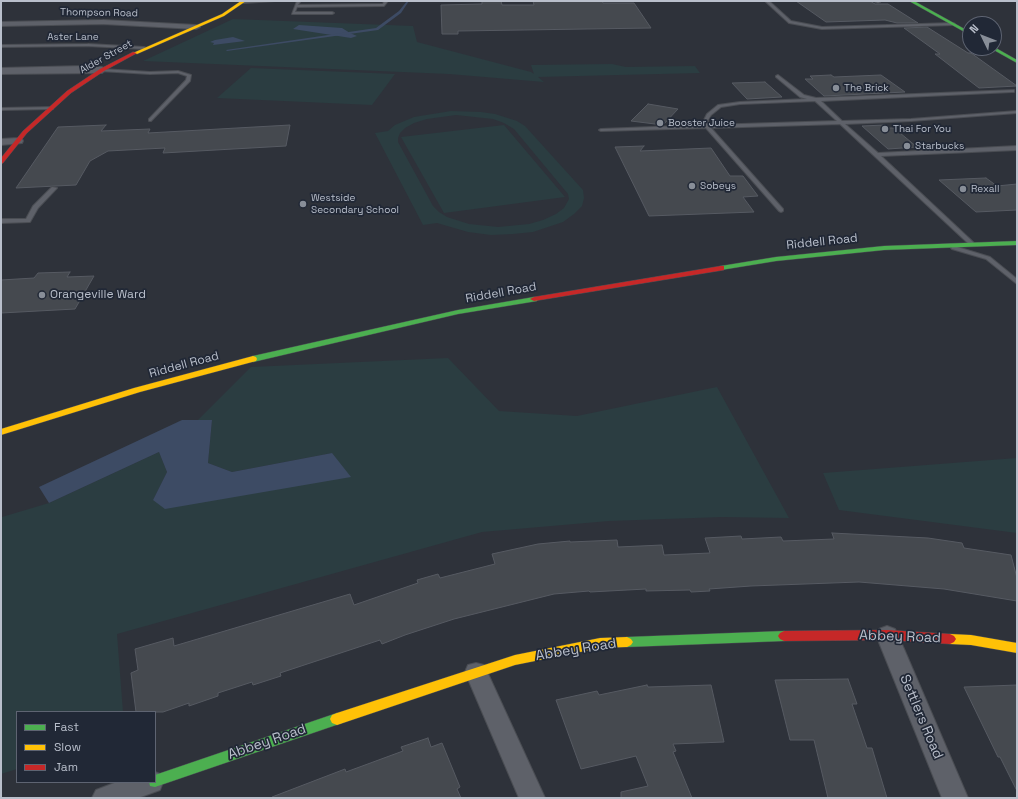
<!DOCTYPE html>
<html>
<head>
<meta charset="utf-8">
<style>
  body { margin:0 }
  #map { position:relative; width:1018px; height:799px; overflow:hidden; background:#2e323a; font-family:"Space Grotesk",sans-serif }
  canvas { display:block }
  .frame { position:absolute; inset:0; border:2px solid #b9bfcb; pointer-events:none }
  .legend { position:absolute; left:16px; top:711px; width:140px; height:72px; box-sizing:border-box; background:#212836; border:1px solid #5e6472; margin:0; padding:5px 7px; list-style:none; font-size:12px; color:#b9bfcb }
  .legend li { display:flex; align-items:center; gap:8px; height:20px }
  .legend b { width:20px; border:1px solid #5e6472 }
  .north { position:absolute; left:962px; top:16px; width:40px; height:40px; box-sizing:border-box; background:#212836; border:1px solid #5e6472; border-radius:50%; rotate:313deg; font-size:11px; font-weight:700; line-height:16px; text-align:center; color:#b9bfcb }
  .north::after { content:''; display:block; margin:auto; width:14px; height:18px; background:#888e98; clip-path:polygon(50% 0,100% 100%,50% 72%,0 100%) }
</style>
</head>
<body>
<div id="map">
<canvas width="1018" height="799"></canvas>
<div class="frame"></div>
<ul class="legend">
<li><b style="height:5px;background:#4caf50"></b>Fast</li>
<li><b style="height:5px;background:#ffc107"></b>Slow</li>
<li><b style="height:5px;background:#c62828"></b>Jam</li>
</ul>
<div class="north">N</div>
</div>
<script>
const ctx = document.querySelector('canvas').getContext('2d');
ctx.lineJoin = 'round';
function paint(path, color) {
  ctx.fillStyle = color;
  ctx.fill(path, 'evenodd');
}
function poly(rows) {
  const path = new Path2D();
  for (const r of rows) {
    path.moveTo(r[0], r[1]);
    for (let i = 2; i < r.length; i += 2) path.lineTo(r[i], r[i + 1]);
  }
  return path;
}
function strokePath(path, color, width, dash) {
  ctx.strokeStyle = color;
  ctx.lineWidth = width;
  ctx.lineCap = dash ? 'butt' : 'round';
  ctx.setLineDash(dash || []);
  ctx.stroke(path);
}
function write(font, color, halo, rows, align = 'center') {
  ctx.font = font + ' "Space Grotesk",sans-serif';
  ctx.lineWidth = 3.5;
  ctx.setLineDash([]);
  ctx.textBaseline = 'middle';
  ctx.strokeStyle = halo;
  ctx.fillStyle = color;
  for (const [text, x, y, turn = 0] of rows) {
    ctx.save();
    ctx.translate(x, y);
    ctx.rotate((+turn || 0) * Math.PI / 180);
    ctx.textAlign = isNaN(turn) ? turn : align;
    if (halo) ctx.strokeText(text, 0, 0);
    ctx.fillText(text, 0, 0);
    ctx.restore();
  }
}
const green = poly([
  [233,19,413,26,417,42,531,72,534,74,531,65,612,64,626,67,695,66,700,73,538,77,544,82,449,74,143,61],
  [251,68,395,74,372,105,217,98],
  [451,111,481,112,495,114,517,121,525,126,583,190,584,198,582,206,574,214,563,222,533,232,513,234,491,235,468,232,437,223,423,225,375,133,388,131,395,125,414,117],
  [456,115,493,119,504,123,514,129,568,194,569,199,564,208,556,214,543,220,529,224,498,227,469,224,447,217,439,212,433,206,398,142,398,138,400,133,405,128,414,123,427,119],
  [504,125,565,197,444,213,401,137],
  [448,358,499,411,577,416,717,387,789,518,722,517,609,521,482,532,117,634,123,712,17,712,17,769,1,774,2,517,49,503,159,452,167,472,153,500,332,453,232,472,208,463,212,420,198,420,251,367],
  [1017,458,1017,533,839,510,823,473]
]);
const water = poly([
  [299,25,342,28,350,33,357,36,351,38,293,29],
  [233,37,245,41,213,45,214,43,210,42,215,40],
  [182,420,212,420,208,463,232,472,332,453,351,477,165,509,153,500,167,472,159,452,49,503,39,487]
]);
const stream = poly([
  [407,1,409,1,401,13,378,30,227,51,226,50,376,28,399,11,407,1]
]);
const building = poly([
  [482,1,501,1,502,5,534,5,533,1,602,1,603,3,634,3,651,28,458,31,458,34,442,34,441,5,482,4,482,1],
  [796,1,870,1,875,4,888,4,918,23,897,23,885,20,826,22,796,1],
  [927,27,968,53,971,53,1017,86,979,88,935,54,940,54,904,28,927,27],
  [831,75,834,77,881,75,905,92,824,96,805,79,813,79,810,76,831,75],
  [765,82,782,97,747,99,732,83,765,82],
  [648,104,678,109,663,125,631,121,648,104],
  [106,125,101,131,150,129,148,133,290,125,286,146,163,153,165,148,108,151,90,161,76,185,16,188,58,127,106,125],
  [885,125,889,128,894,128,917,147,888,149,862,126,885,125],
  [644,146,640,151,711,148,730,176,743,176,758,196,743,197,754,212,649,216,615,147,644,146],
  [986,178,997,186,1017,184,1017,210,976,212,939,180,986,178],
  [70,272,67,277,94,276,75,309,1,313,1,280,34,278,38,273,70,272],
  [832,533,928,538,962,543,964,548,1011,555,1017,578,1017,601,944,589,859,582,751,586,709,589,710,591,691,592,690,590,646,591,646,589,590,592,589,591,554,594,454,619,405,635,382,644,380,640,280,673,281,676,253,685,252,682,218,693,218,696,189,706,189,703,163,712,136,712,131,673,138,670,135,649,173,638,174,646,350,594,354,605,418,583,417,580,438,574,440,578,495,564,492,554,538,544,570,541,570,542,617,540,618,547,662,545,664,555,710,553,705,538,741,536,742,539,781,537,783,541,834,539,832,533],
  [848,679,857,704,852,704,867,748,872,748,887,798,828,798,814,740,790,740,775,680,848,679],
  [647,685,648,687,711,685,724,742,673,744,676,751,673,752,692,798,621,798,621,792,648,786,636,756,581,769,556,700,597,691,599,695,647,685],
  [1017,685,1017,791,1000,757,998,757,964,687,1017,685],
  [428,738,431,747,442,743,460,787,457,789,461,798,273,798,272,797,345,769,346,772,403,751,401,747,428,738]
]);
const lane = poly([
  [244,1,275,1,244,3,242,2,244,1],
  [297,1,300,2,298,5,383,4,384,1,388,1,384,6,297,7,295,12,332,12,334,13,332,14,292,14,297,1],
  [765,1,769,1,791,21,822,27,953,23,955,24,953,25,822,29,789,23,765,1],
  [874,1,879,1,880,2,878,3,874,1],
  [88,44,144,47,146,48,144,49,88,46,1,47,1,45,88,44],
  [102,69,150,72,178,71,191,75,190,81,151,121,149,121,149,119,186,80,187,76,178,73,150,74,100,71,100,70,102,69],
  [778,75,804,95,816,98,1014,90,1014,92,1012,92,821,101,842,121,911,119,1017,111,1017,113,911,121,845,124,878,153,1017,146,1017,150,881,156,974,243,974,245,970,245,840,124,711,128,783,209,783,211,781,212,779,211,706,128,601,131,599,130,601,129,704,125,704,120,707,114,718,105,740,102,807,99,800,97,776,77,776,76,778,75],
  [815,101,837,121,709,125,708,120,711,115,721,107,740,104,815,101],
  [53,107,53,109,51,109,1,110,1,108,53,107],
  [52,187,57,188,38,208,30,222,1,223,1,219,26,219,33,206,52,187],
  [954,246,990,257,1017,279,1017,284,986,259,952,249,951,248,954,246]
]);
const street = poly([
  [103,20,196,25,200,27,196,29,103,24,1,26,1,22,103,20],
  [84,66,102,67,106,70,102,73,1,74,1,68,84,66],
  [18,138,22,139,23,141,22,143,1,145,1,139,18,138],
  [887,626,895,629,898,635,968,798,942,798,876,635,879,629,887,626],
  [476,663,484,665,545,798,519,798,465,672,468,665,476,663],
  [155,772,160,774,163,782,160,790,138,798,92,798,96,790,117,782,155,782,155,772]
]);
const fast = poly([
  [909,1,914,1,970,32,970,35,909,1],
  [994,47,1017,60,1017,63,992,49,994,47],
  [1017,241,1017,245,884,250,776,261,721,270,717,268,721,266,776,257,884,246,1017,241],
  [534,297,537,297,538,299,537,301,458,314,253,362,249,359,253,356,458,310,534,297],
  [784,631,788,633,790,636,788,639,784,641,627,647,623,645,621,642,623,639,627,637,784,631],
  [337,713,342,715,344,719,342,723,155,787,150,786,149,782,155,782,155,775,337,713]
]);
const slow = poly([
  [241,1,246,1,224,16,137,54,133,53,222,14,241,1],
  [253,356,256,357,257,359,256,361,140,392,1,435,1,429,134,388,253,356],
  [950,634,971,635,1017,643,1017,653,971,645,950,644,946,642,944,639,946,636,950,634],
  [627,637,631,639,633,642,631,645,627,647,600,648,515,665,337,725,332,723,330,719,332,715,337,713,515,655,600,638,627,637]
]);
const jam = poly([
  [133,52,137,53,104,71,71,93,27,133,3,163,1,164,1,158,23,131,67,91,100,69,133,52],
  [721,266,724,266,724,270,534,301,530,299,534,297,721,266],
  [887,630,950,634,954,636,956,639,954,642,950,644,887,640,784,641,780,639,778,636,780,633,784,631,887,630]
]);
const markers = [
  [836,88,4,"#888e98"],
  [660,123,4,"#888e98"],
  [885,129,4,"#888e98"],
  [907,146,4,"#888e98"],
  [692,186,4,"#888e98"],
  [963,189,4,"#888e98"],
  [303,204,4,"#888e98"],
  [42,295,4,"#888e98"]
];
const farStreetnames = [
  ["Thompson Road",99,13,1],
  ["Aster Lane",73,37],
  ["Alder Street",106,57,-29]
];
const farPoinames = [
  ["The Brick",844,88],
  ["Booster Juice",668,123],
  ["Thai For You",893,129],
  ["Starbucks",915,146],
  ["Sobeys",700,186],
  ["Rexall",971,189],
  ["Westside",311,198],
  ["Secondary School",311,210]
];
const streetNames = [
  ["Riddell Road",822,242,-6],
  ["Riddell Road",501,293,-10],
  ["Riddell Road",184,365,-15]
];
const poiNames = [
  ["Orangeville Ward",50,295]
];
const nearStreetnames = [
  ["Abbey Road",900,637,2],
  ["Abbey Road",576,650,-9],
  ["Settlers Road",921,717,67],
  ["Abbey Road",267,742,-19]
];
paint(green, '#2b3d41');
paint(water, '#3d4b64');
paint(stream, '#3d4b64');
paint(building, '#45494f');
strokePath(building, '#565a62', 1);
strokePath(lane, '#4a4d53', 2);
strokePath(street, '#4a4d53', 2);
strokePath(fast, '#4a4d53', 1);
strokePath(slow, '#4a4d53', 1);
strokePath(jam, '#4a4d53', 1);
paint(lane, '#5e6169');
paint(street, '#5e6169');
paint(fast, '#4caf50');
paint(slow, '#ffc107');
paint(jam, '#c62828');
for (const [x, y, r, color] of markers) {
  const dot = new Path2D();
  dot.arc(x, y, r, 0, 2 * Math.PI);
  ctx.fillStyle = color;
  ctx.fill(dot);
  strokePath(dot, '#212836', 1.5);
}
write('10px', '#b9bfcb', '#212836', farStreetnames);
write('10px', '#b9bfcb', '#212836', farPoinames, 'left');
write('12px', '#b9bfcb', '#212836', streetNames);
write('12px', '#b9bfcb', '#212836', poiNames, 'left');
write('14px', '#b9bfcb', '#212836', nearStreetnames);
</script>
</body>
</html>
